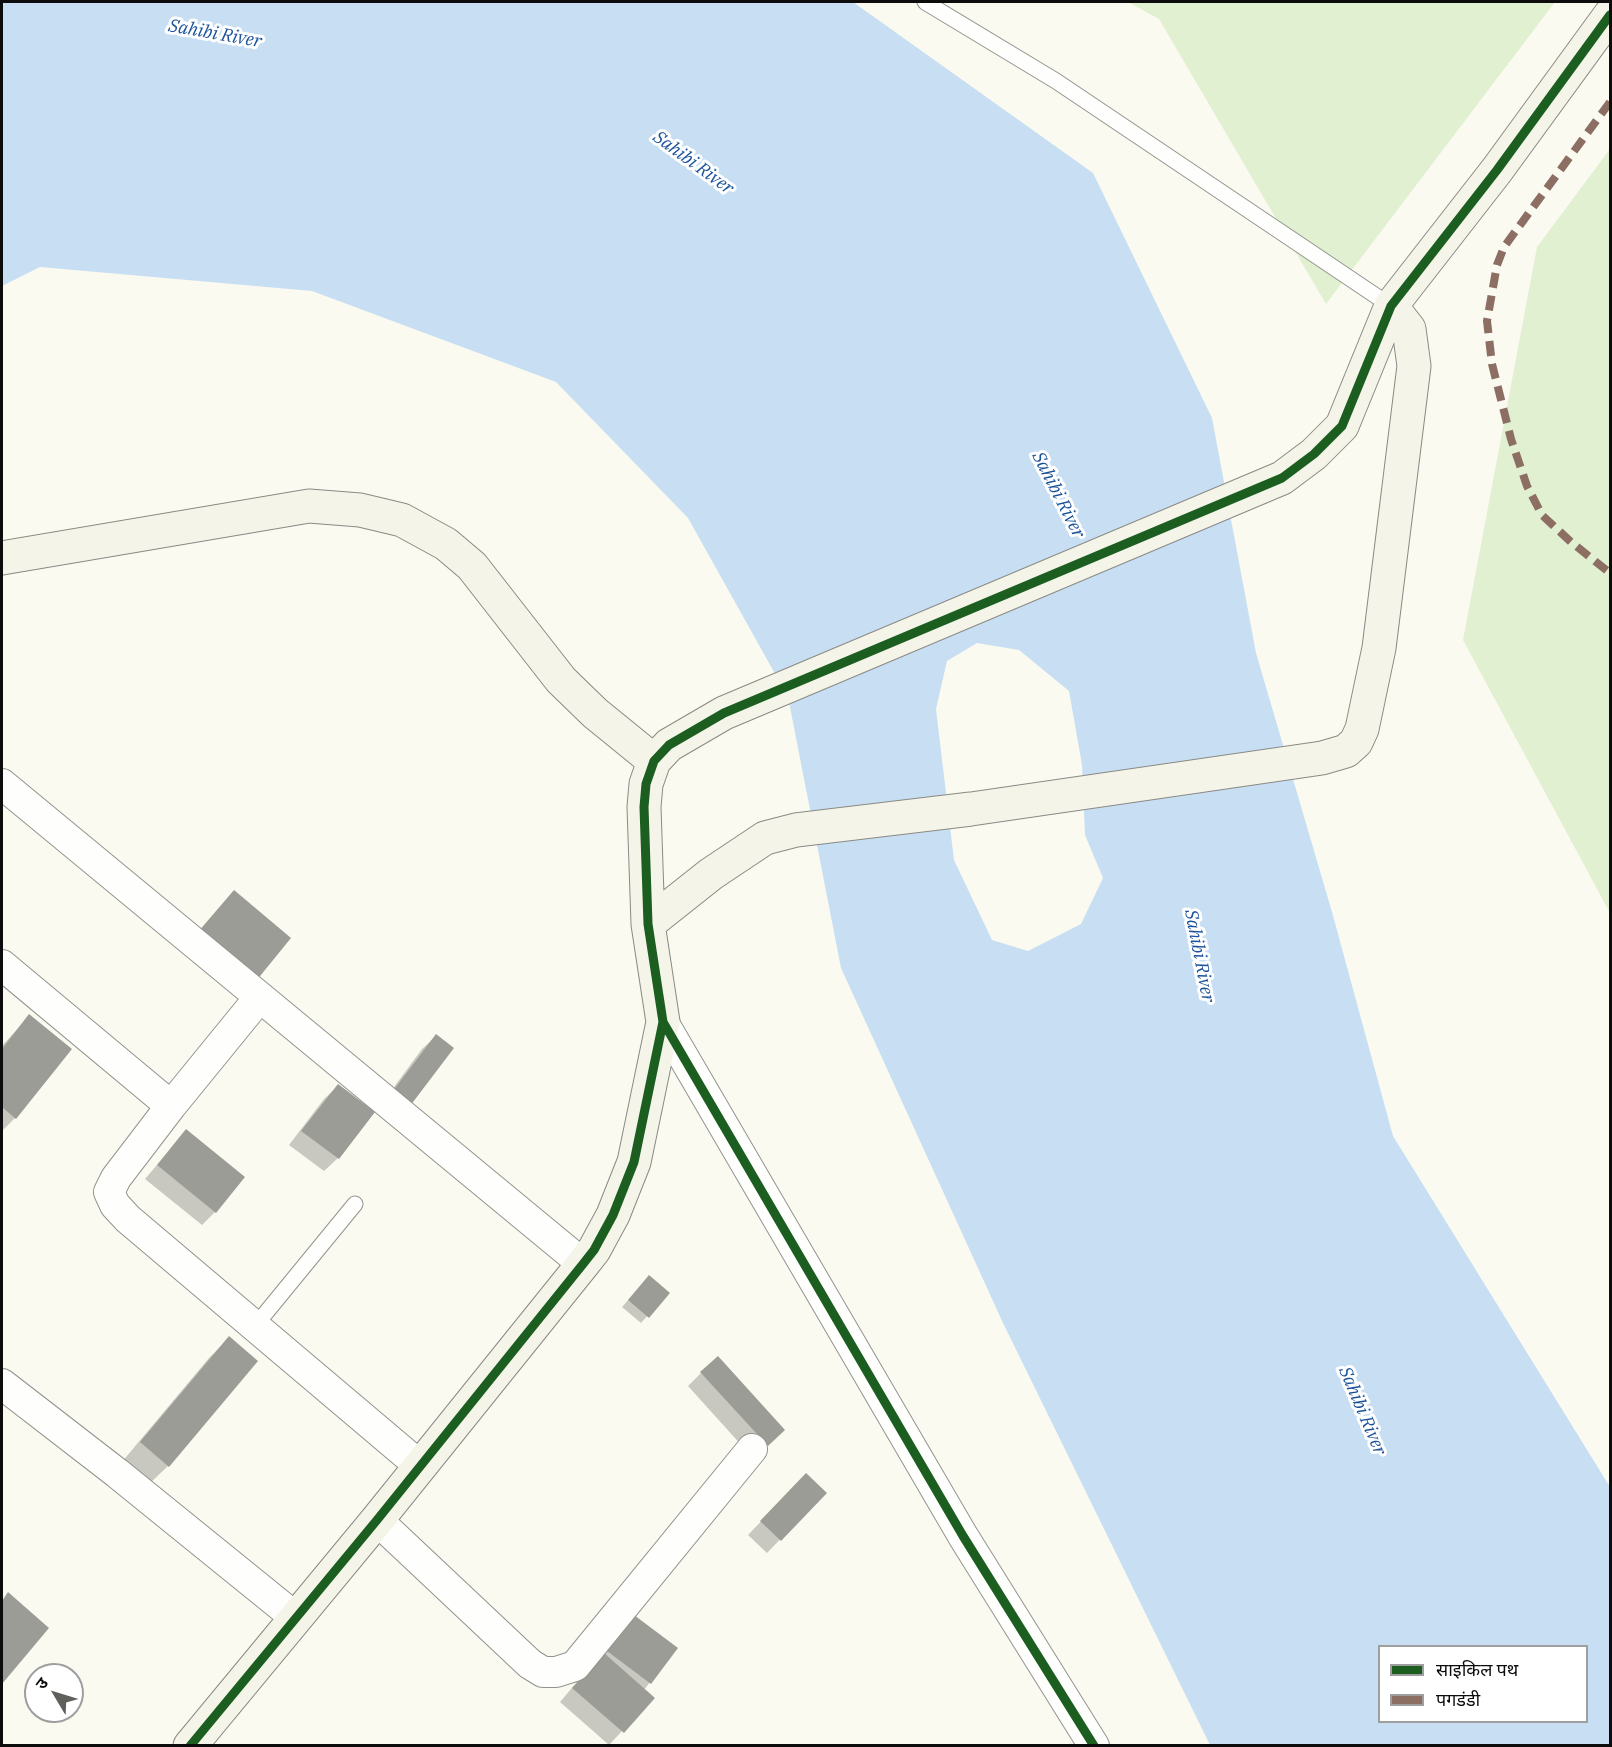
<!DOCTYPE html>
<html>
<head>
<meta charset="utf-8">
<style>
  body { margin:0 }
  #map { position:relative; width:1612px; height:1747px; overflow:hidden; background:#fafaf0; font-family:"IBM Plex Serif","Noto Sans Devanagari",serif }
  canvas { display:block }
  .frame { position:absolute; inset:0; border:3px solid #0c0c0c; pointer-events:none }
  .legend { position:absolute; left:1378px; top:1645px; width:210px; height:78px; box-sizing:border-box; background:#fff; border:2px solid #9e9e9e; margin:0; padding:8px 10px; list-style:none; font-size:18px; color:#0c0c0c }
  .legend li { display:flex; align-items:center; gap:12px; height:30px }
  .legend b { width:30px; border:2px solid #9e9e9e }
  .north { position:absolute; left:24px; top:1663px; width:60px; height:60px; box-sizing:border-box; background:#fff; border:2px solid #9e9e9e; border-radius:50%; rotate:308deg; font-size:16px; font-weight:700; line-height:24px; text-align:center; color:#0c0c0c }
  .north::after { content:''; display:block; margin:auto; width:21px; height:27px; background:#5f5f5c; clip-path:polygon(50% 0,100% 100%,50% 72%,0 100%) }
</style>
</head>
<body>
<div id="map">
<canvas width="1612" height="1747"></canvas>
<div class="frame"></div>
<ul class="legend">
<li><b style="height:8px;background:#1b5e20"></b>साइकिल पथ</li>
<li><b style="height:8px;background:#8d6e63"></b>पगडंडी</li>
</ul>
<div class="north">उ</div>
</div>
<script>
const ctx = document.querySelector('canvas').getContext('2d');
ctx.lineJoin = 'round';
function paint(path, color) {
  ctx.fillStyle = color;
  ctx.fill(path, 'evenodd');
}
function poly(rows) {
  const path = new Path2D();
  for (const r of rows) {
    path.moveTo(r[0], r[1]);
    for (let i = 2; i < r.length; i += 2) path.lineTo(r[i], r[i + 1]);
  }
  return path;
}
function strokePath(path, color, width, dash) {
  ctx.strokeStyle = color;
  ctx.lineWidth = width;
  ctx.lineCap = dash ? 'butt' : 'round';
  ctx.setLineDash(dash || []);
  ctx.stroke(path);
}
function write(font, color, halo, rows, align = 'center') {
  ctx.font = font + ' "IBM Plex Serif",serif';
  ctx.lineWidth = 6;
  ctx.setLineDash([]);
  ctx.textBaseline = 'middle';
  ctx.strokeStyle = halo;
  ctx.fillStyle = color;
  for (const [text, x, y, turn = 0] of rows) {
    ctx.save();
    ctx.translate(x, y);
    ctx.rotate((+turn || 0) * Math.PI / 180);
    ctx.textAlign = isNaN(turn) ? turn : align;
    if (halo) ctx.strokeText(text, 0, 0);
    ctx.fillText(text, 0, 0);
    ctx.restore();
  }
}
const green = poly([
  [1128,2,1555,2,1326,304,1159,19],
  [1610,149,1610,913,1463,640,1537,247]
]);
const water = poly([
  [2,2,853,2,1093,173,1212,418,1256,653,1332,912,1393,1136,1610,1487,1610,1745,1210,1745,1003,1323,841,968,788,697,688,518,556,382,312,291,40,267,2,286],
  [977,643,1019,650,1069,691,1082,765,1085,835,1103,878,1081,924,1028,951,992,940,954,860,936,709,947,661],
  [1380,1646,1586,1646,1586,1722,1380,1722]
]);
const shadow = poly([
  [29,1016,15,1118,2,1131,2,1046],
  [436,1036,452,1048,377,1110,422,1049],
  [338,1086,373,1112,338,1158,324,1171,289,1145,324,1099],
  [186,1131,215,1212,202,1225,145,1179],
  [643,1283,668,1293,641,1323,622,1307],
  [229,1338,256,1361,168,1466,147,1486,121,1463,209,1358],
  [701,1373,770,1443,753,1458,688,1386],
  [793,1488,825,1493,767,1553,748,1535],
  [8,1595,47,1628,2,1682,2,1601],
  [621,1630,676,1648,644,1690,653,1698,609,1745,560,1702]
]);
const building = poly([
  [234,890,291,938,256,981,198,932],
  [29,1014,72,1049,16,1119,2,1107,2,1049],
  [436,1034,454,1048,407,1110,389,1096],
  [338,1084,375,1112,339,1159,301,1131],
  [186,1129,245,1177,216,1213,157,1165],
  [649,1275,670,1293,649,1318,628,1300],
  [229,1336,258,1361,169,1467,140,1442],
  [718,1356,785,1430,768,1446,700,1372],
  [806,1473,827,1493,781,1541,760,1521],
  [8,1592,49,1628,2,1684,2,1601],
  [634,1615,678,1648,651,1684,607,1651],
  [604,1653,655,1698,624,1733,572,1688]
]);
const lane = poly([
  [925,2,1056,81,1391,306],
  [255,1326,355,1204]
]);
const street = poly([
  [2,784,583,1264],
  [2,965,171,1106],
  [259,998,171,1106,116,1178,109,1192,115,1205,128,1219,420,1466],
  [663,1022,963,1536,1094,1746],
  [2,1384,117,1473,296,1618],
  [377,1520,530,1664,543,1672,556,1672,575,1666,584,1655,752,1449]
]);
const secondary = poly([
  [2,558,309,506,360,510,402,520,446,544,472,566,561,680,595,713,654,761],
  [648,924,711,874,765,838,796,830,971,809,1322,758,1346,751,1356,742,1362,729,1379,648,1414,366,1409,329,1391,306],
  [190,1746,377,1520,583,1264,594,1250,613,1215,634,1162,663,1022,648,924,644,807,646,784,654,761,669,745,724,713,1282,478,1314,454,1342,426,1391,306,1497,170,1610,15]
]);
const quiet = poly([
  [1610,102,1504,247,1497,265,1487,321,1492,364,1511,439,1527,486,1542,515,1571,542,1610,573]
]);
const cycleway = poly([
  [663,1022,963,1536,1094,1746],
  [190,1746,377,1520,583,1264,594,1250,613,1215,634,1162,663,1022,648,924,644,807,646,784,654,761,669,745,724,713,1282,478,1314,454,1342,426,1391,306,1497,170,1610,15]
]);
const waterNames = [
  ["Sahibi River",215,34,10],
  ["Sahibi River",693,163,36],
  ["Sahibi River",1058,495,63],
  ["Sahibi River",1199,956,79],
  ["Sahibi River",1362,1411,67]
];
paint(green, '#e0f0d1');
paint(water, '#c8dff3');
paint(shadow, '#0003');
paint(building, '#9c9c96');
strokePath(lane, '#93938f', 17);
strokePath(street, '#93938f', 32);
strokePath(secondary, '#8a8a85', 35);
strokePath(lane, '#fefefd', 15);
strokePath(street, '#fefefd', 30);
strokePath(secondary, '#f4f4e9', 33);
strokePath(quiet, '#8d6e63', 8, [15, 8]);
strokePath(cycleway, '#1b5e20', 9);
write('italic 18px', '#1a5199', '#fff', waterNames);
</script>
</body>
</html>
